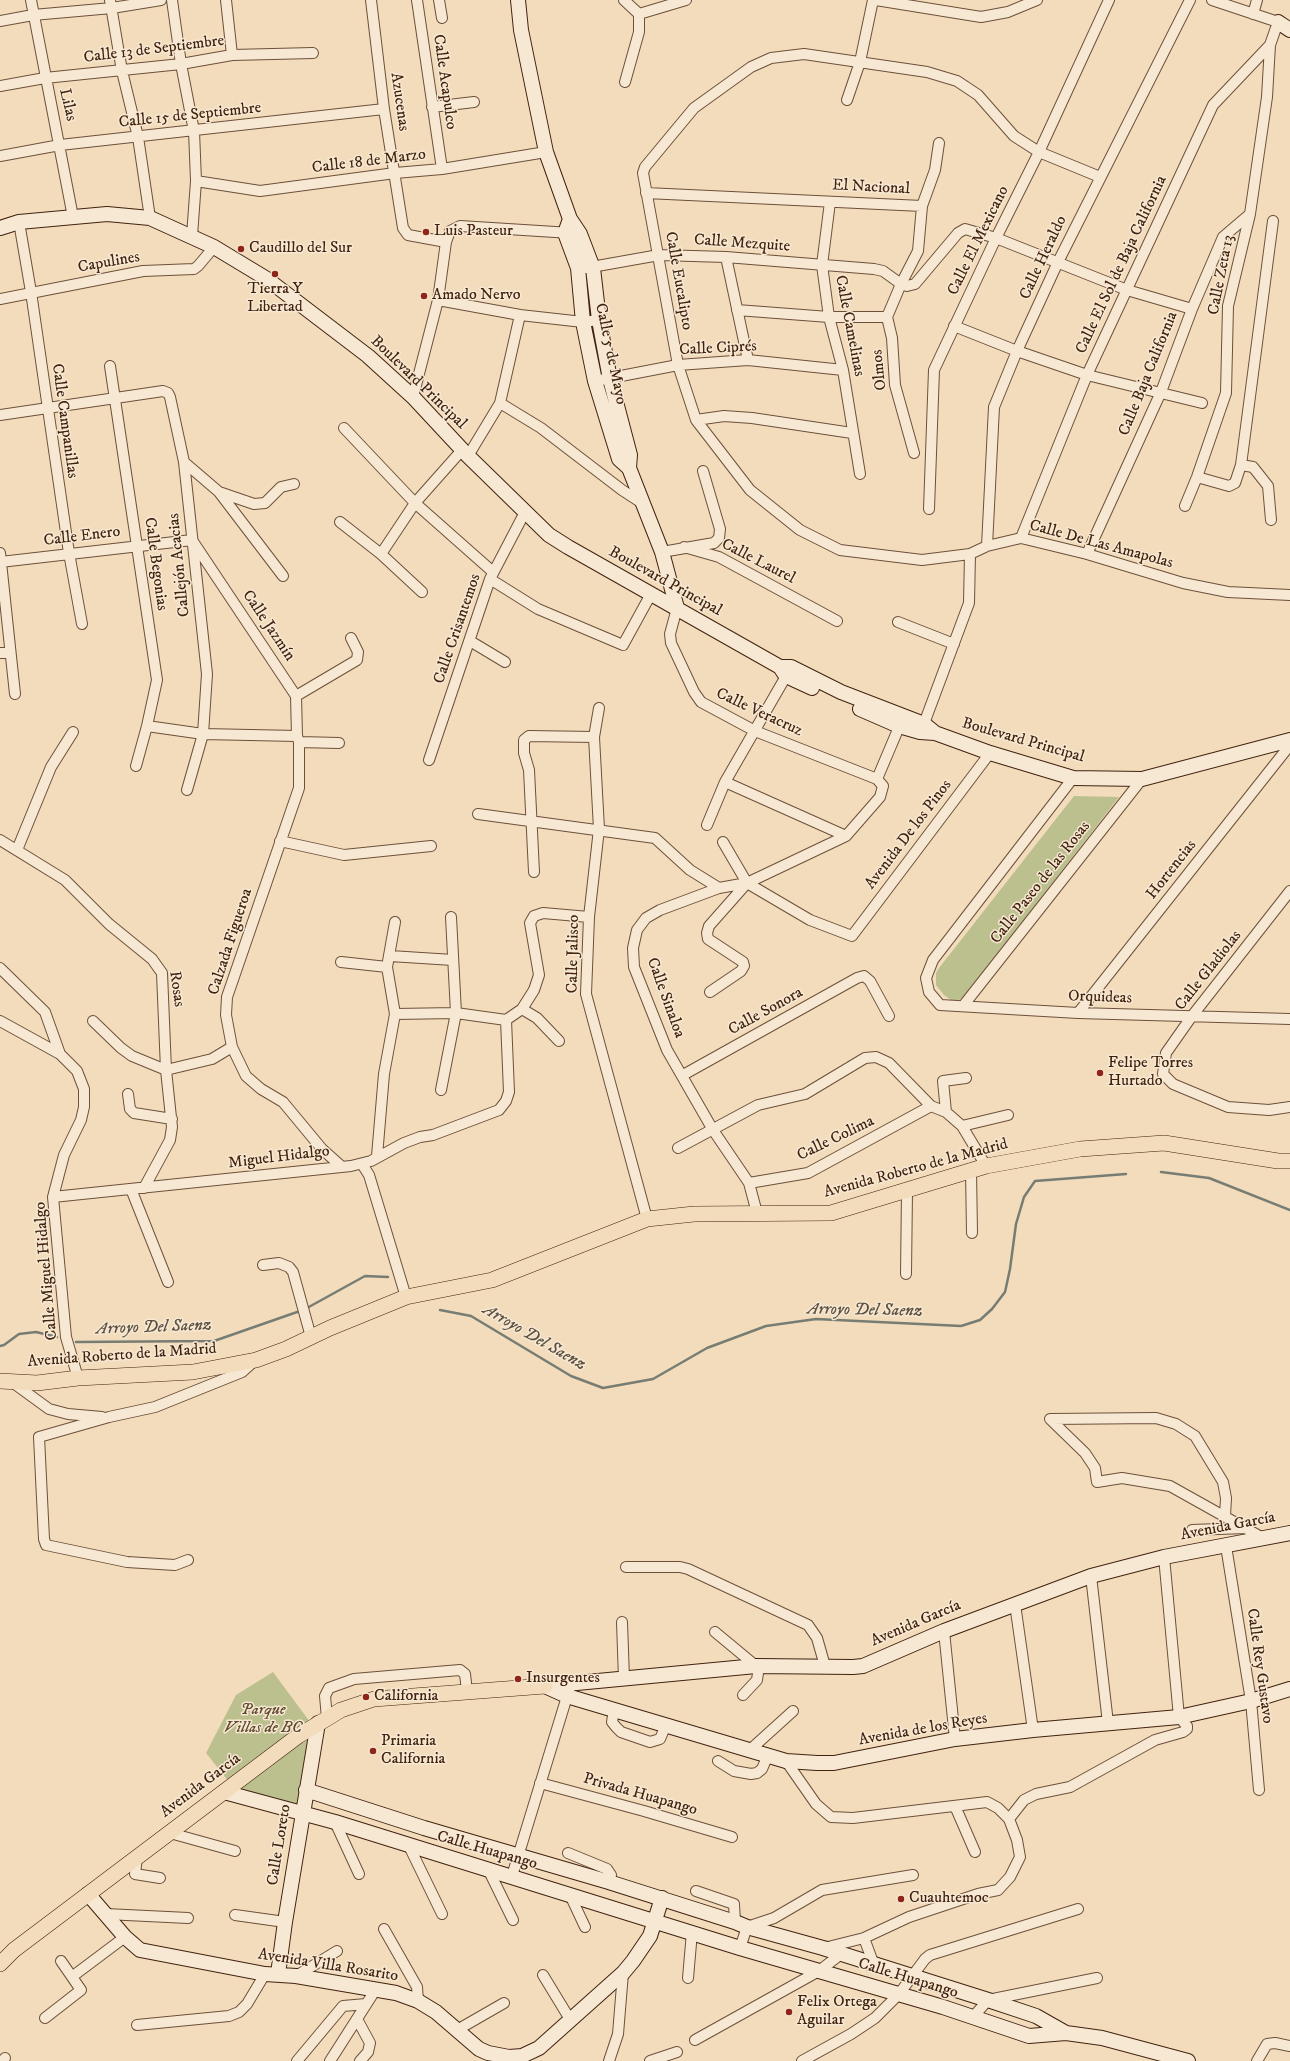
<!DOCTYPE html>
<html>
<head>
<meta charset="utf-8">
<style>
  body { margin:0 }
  canvas { display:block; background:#f2dcbb }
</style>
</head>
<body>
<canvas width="1290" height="2061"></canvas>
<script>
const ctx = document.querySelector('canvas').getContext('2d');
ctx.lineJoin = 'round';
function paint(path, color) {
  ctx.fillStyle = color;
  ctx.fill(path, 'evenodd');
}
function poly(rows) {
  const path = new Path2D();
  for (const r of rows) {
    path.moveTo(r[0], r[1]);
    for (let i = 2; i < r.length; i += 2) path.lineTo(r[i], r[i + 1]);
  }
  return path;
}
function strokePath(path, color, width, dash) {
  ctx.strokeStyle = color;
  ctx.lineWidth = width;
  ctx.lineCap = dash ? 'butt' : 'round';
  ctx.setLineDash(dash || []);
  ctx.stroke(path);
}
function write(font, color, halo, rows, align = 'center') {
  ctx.font = font + ' "IM FELL DW Pica",serif';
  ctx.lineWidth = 3;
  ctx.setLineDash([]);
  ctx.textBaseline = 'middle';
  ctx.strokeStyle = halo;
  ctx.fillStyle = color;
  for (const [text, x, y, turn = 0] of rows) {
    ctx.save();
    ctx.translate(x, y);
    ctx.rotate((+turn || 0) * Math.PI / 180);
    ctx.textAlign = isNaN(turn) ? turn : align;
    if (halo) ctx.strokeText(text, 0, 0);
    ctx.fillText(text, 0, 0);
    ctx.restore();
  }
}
const green = poly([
  [1074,796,1119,797,966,995,959,1000,951,1000,944,995,936,985,936,973,939,968],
  [273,1672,313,1726,302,1816,233,1787,206,1753,236,1695]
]);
const stream = poly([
  [1161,1172,1209,1178,1290,1210],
  [307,1308,365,1276,388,1277],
  [440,1310,471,1316,571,1376,603,1388,653,1379,707,1348,766,1326,816,1319,961,1326,980,1320,992,1309,1005,1292,1010,1269,1016,1224,1024,1197,1035,1181,1126,1174],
  [76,1342,214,1341,300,1311],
  [0,1346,4,1345,19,1334,36,1332,57,1337]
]);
const street = poly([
  [31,0,73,217],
  [110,0,122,71,138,137,150,218],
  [172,0,181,64,194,131,196,181,192,236],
  [226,0,232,55],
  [371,0,384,109,403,228,408,235,446,242],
  [417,0,442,169],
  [439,0,442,18],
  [624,0,639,14],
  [876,0,981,17,1008,12,1037,0],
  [639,14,686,0],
  [1253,14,1257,0],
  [0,21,33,15,112,8,161,0],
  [625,82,639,32,639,14],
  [0,86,45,78,181,64,232,55,313,53],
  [847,100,860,62,873,0],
  [432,107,474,102],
  [0,156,60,145,384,109],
  [1100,177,1039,152,1014,136,978,95,957,81,927,72,804,54,771,58,751,67,694,108,645,167,643,173,678,365,696,420,750,490,800,530,840,550,922,560,970,554,987,546,1021,538,1087,554,1183,583,1228,592,1290,595],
  [196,181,260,191,395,173,442,169,546,152],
  [646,193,922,206],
  [830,202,822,265,829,317,843,370,860,474],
  [19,222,31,292,69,553,82,624],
  [726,257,748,360],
  [586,268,659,255,726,257,874,269,883,271,901,284,907,286,915,284,958,233,965,229,996,238,1127,290,1192,309],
  [0,299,143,271,194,269,198,266,214,247],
  [438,300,520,315,583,322,599,320],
  [737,310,829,317,887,317],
  [954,326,1017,351,1087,375,1202,403],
  [110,366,157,680,147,726,136,766],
  [595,381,678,365,748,360,843,370],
  [413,397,438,300,446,242,450,231,460,226,571,233],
  [500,403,541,428,622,490,642,503],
  [0,415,163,391,168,393,170,397,184,462,207,674,203,734,187,790],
  [696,420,724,416,752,418,852,433],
  [344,428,415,503,493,572],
  [914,453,895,385,892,338,887,317,901,284,918,251,922,206,935,170,939,143],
  [468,456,500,403,520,315],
  [184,462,219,492,283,576],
  [1241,465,1253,467,1268,486,1271,520],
  [1197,477,1229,486,1235,483,1241,465,1273,221],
  [219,492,254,504,265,503,281,487,294,484],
  [1185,506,1197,477,1226,393,1228,306,1250,214,1267,97,1270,45],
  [929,509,934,370,996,238,1039,152,1109,0],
  [340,522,381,554,422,592],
  [1021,538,1087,375,1213,105,1270,45,1278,22,1212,0],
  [987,546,994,407,1017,351,1058,262,1190,0],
  [684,547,719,557,837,621],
  [662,552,714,543,719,538,720,529,703,471],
  [0,553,15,694],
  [381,554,415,503,462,450],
  [1087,554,1161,392,1192,309,1223,237,1250,214],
  [0,562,192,540,296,696,297,736,299,742,299,788,227,997,226,1015,232,1047,246,1076,261,1089,283,1102,322,1149,341,1166],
  [490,579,538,609,623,645,651,594],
  [677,608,670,634,671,643,694,692,701,702,755,731,877,779],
  [898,622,954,644],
  [470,641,505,662],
  [0,653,10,653],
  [296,696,357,660,358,652,351,638],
  [599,708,594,737,599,829,589,917,586,994,647,1219],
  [147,726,203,734,297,736],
  [922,729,969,603,970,554],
  [299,742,339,743],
  [429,760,490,579,525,512],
  [1073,778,933,960,926,978,929,992,940,1005,1078,1013,1290,1019],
  [877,779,902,720],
  [725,782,846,836],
  [478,814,655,838,690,870,719,888],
  [707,825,725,782,789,671],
  [0,840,65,880,109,924,152,959,162,973,166,1070,172,1127,170,1140,144,1188],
  [280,841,344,855,431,846],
  [723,842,747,883,810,920,852,936,990,753],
  [17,850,51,767,73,732],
  [534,872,529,770,524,753,524,740,529,736,594,737],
  [1290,891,1192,1016,1166,1053,1163,1074,1173,1084,1228,1107,1269,1110,1290,1107],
  [395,922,387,967,395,1014,456,1013,506,1020],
  [390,956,453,960],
  [341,962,387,967],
  [0,968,45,1012,60,1054],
  [710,992,741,971,744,966,743,962,708,939,707,933,709,926,747,883],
  [963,1006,1142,779],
  [522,1009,537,1018,559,1041],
  [1078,1013,1290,745],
  [506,1020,522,1009,534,990,539,975,530,923,534,916,543,913,589,917],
  [0,1021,60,1054,77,1071,84,1089,84,1107,81,1120,64,1155,53,1197,66,1337,78,1378],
  [93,1021,121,1048,132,1056,166,1070,212,1059,232,1047],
  [683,1075,857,978,864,976,870,981,889,1016],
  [441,1090,456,1013,451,917],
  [128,1094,130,1109,134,1113,172,1119],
  [946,1112,943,1081,966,1078],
  [962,1126,1008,1115],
  [678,1148,758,1105,805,1094,865,1058,876,1057,889,1063,931,1106,946,1112,962,1126,986,1166],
  [377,1156,384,1074,395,1014],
  [362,1164,369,1175,406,1297],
  [971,1170,972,1233],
  [749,1183,808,1173,931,1106],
  [131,1189,168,1282],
  [53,1197,351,1166,371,1161,404,1143,420,1137,433,1135,499,1110,506,1101,509,1092,506,1020],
  [757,1213,749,1183,713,1130,667,1050,634,967,633,948,637,930,646,918,660,910,719,888,747,883,846,836,880,797,883,786,877,779],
  [263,1265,279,1263,289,1267,293,1272,311,1337],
  [906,1274,907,1191],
  [12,1382,49,1409,68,1414,102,1417],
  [1050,1419,1085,1453,1095,1468,1097,1482,1122,1478,1170,1486,1263,1538],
  [1050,1419,1156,1418,1176,1424,1195,1436,1223,1482,1226,1498,1225,1516],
  [1192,1530,1245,1528],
  [1226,1546,1251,1701,1259,1790],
  [188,1560,175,1565,127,1562,46,1545,44,1539,39,1437,109,1417,155,1407,242,1372,253,1362],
  [626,1567,680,1567,688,1569,808,1625,817,1638,825,1666],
  [1091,1576,1108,1723],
  [1015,1604,1033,1730],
  [622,1622,624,1679],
  [944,1631,955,1739],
  [715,1632,756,1666,758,1673,757,1680,743,1695],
  [614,1710,612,1722,616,1727,621,1732,650,1742,660,1739,666,1725],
  [327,1718,325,1696,329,1688,354,1679,460,1670,465,1674,467,1691],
  [751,1749,793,1711],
  [718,1761,734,1771,751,1774,757,1773,762,1769,768,1755],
  [786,1761,816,1804,831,1817,853,1818,987,1802,998,1808,1009,1819,1017,1840,1020,1857,1010,1877,998,1890,978,1894,909,1917,864,1938,824,1948],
  [540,1783,644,1811,732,1837],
  [955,1806,975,1852],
  [1009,1819,1024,1800,1036,1794,1070,1787,1155,1740,1183,1732,1187,1729,1187,1726,1179,1717,1164,1557],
  [335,1822,359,1874],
  [170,1833,235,1851],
  [409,1846,442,1914],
  [568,1853,607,1869,611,1875,609,1882],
  [137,1857,135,1874,160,1878],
  [488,1869,513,1920],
  [512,1876,569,1690],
  [696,1891,734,1904,735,1922],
  [570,1895,585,1927],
  [106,1914,188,1918],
  [235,1915,285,1922],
  [384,1929,417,1987,418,2001],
  [864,1938,874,1965],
  [740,1948,747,1927,774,1918,822,1890,913,1875],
  [543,1975,571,2021],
  [73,1976,125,1937],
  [296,1976,337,1951],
  [688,1978,692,1932],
  [973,2017,988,2000,1097,1978],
  [45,2018,81,1990,61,1961],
  [357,2019,370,2043,368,2052,360,2061],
  [137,2025,229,2016,239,2012,247,2004,265,1974],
  [457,2030,504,2003],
  [695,2040,819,1971,841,1954],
  [2,2061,5,2058],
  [297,2061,343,2006,366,2004],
  [330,2061,376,1989],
  [609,2061,618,2034,623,1973],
  [650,2061,677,2052],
  [802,2061,851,2034,875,2018,899,1994,925,1959,930,1955,1078,1909],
  [1257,2061,1267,2044,1275,2043,1290,2046]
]);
const secondary = poly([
  [518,0,521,30,546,152,570,219,580,234,593,268,599,320,610,379,630,455,629,468,662,552,677,608],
  [1278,22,1290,30],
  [570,219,565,233,578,268,583,322,595,381,619,459,629,468],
  [0,228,19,222,107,214,150,218,214,247,267,279,368,356,413,397,468,456,549,535,568,547,780,667,791,667,841,692,924,724,935,733],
  [780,667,786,676,812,688],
  [860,709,899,726,920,732,935,733,990,753,1073,778,1142,779,1290,740],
  [545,1686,756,1666,853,1667,863,1666,944,1631,1091,1576,1164,1557,1290,1533],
  [547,1687,567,1696,786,1761,817,1763,834,1763,955,1739,1033,1730,1179,1717,1251,1701,1290,1689],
  [306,1790,424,1828,609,1882,735,1922,747,1927,823,1948,988,2000,1036,2016,1066,2033],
  [224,1792,335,1822,740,1948,943,2007,1029,2036,1066,2033,1102,2038,1188,2061],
  [88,1894,125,1937,140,1950,265,1974,296,1976,396,1993,418,2001,436,2012,479,2049,488,2053,509,2057,522,2056,539,2048,623,1973,633,1961,650,1936,662,1898],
  [278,1974,285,1922,318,1723]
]);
const primary = poly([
  [0,1381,37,1383,78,1378,193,1372,256,1360,286,1349,330,1328,406,1297,492,1280,647,1219,694,1214,831,1213,986,1166,1080,1149,1164,1143,1278,1161,1290,1161],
  [0,1964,14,1950,298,1736,341,1710,374,1699,545,1686]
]);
const markers = [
  [426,232,4,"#8f2418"],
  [241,249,4,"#8f2418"],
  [275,274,4,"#8f2418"],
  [424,296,4,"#8f2418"],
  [1100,1073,4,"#8f2418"],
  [518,1679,4,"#8f2418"],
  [366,1697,4,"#8f2418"],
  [373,1751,4,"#8f2418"],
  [901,1899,4,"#8f2418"],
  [789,2012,4,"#8f2418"]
];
const streetNames = [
  ["Calle 13 de Septiembre",154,50,-7],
  ["Calle Acapulco",444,82,82],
  ["Azucenas",399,102,82],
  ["Lilas",67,105,77],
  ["Calle 15 de Septiembre",190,116,-6],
  ["Calle 18 de Marzo",369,162,-7],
  ["El Nacional",871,188,3],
  ["Calle El Mexicano",979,241,-64],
  ["Calle Mezquite",742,244,4],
  ["Calle Heraldo",1044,258,-65],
  ["Capulines",109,263,-10],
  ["Calle El Sol de Baja California",1122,265,-65],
  ["Calle Zeta 13",1222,275,-79],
  ["Calle Eucalipto",678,281,80],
  ["Calle Camelinas",849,326,79],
  ["Calle Ciprés",718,349,-3],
  ["Calle 5 de Mayo",610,354,78],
  ["Olmos",880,370,-96],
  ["Calle Baja California",1149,374,-68],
  ["Boulevard Principal",418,383,44],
  ["Calle Campanillas",64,421,82],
  ["Calle Enero",82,537,-7],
  ["Calle De Las Amapolas",1101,545,15],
  ["Calle Laurel",758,562,27],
  ["Calle Begonias",155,564,82],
  ["Callejón Acacias",180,565,-96],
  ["Boulevard Principal",665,582,29],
  ["Calle Jazmín",268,626,56],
  ["Calle Crisantemos",458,629,-71],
  ["Calle Veracruz",759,713,25],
  ["Boulevard Principal",1023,741,16],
  ["Avenida De los Pinos",909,835,-53],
  ["Hortencias",1172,870,-52],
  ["Calle Paseo de las Rosas",1041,883,-52],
  ["Calzada Figueroa",231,942,-72],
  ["Calle Jalisco",574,954,-89],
  ["Calle Gladiolas",1209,971,-52],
  ["Rosas",176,989,82],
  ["Calle Sinaloa",665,998,70],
  ["Orquideas",1100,998,2],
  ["Calle Sonora",766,1012,-29],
  ["Calle Colima",836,1139,-26],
  ["Miguel Hidalgo",279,1158,-7],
  ["Avenida Roberto de la Madrid",916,1169,-15],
  ["Calle Miguel Hidalgo",47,1271,-95],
  ["Avenida Roberto de la Madrid",122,1356,-4],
  ["Avenida García",1228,1527,-11],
  ["Avenida García",916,1624,-23],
  ["Calle Rey Gustavo",1259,1666,82],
  ["Avenida de los Reyes",923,1730,-10],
  ["Avenida García",201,1786,-37],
  ["Privada Huapango",640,1795,16],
  ["Calle Loreto",280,1845,-81],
  ["Calle Huapango",487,1851,16],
  ["Avenida Villa Rosarito",328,1966,9],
  ["Calle Huapango",908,1979,17]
];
const poiNames = [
  ["Luis Pasteur",434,232],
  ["Caudillo del Sur",249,249],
  ["Tierra Y",275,290,"center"],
  ["Libertad",275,308,"center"],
  ["Amado Nervo",432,296],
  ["Felipe Torres",1108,1064],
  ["Hurtado",1108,1082],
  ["Insurgentes",526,1679],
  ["California",374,1697],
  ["Primaria",381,1742],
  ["California",381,1760],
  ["Cuauhtemoc",909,1899],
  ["Felix Ortega",797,2003],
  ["Aguilar",797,2021]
];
const parkNames = [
  ["Parque",263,1711],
  ["Villas de BC",263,1729]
];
const waterNames = [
  ["Arroyo Del Saenz",865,1311,1],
  ["Arroyo Del Saenz",154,1328,-2],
  ["Arroyo Del Saenz",534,1338,30]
];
paint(green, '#bcc08f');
strokePath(stream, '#787d73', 2.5);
strokePath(street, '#6d503a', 12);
strokePath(secondary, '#41220f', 16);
strokePath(primary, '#41220f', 16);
strokePath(street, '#f7e8d3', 10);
strokePath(secondary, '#f7e8d3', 14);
strokePath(primary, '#f2dcbb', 15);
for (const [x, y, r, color] of markers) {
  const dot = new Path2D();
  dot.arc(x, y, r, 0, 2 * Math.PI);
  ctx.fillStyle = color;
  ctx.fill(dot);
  strokePath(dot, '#f7e8d3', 1.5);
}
write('16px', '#41220f', '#f7e8d3', streetNames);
write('16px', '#41220f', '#f7e8d3', poiNames, 'left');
write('italic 16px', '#604a2f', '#f7e8d3', parkNames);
write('italic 17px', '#5c5041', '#f7e8d3', waterNames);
</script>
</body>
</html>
